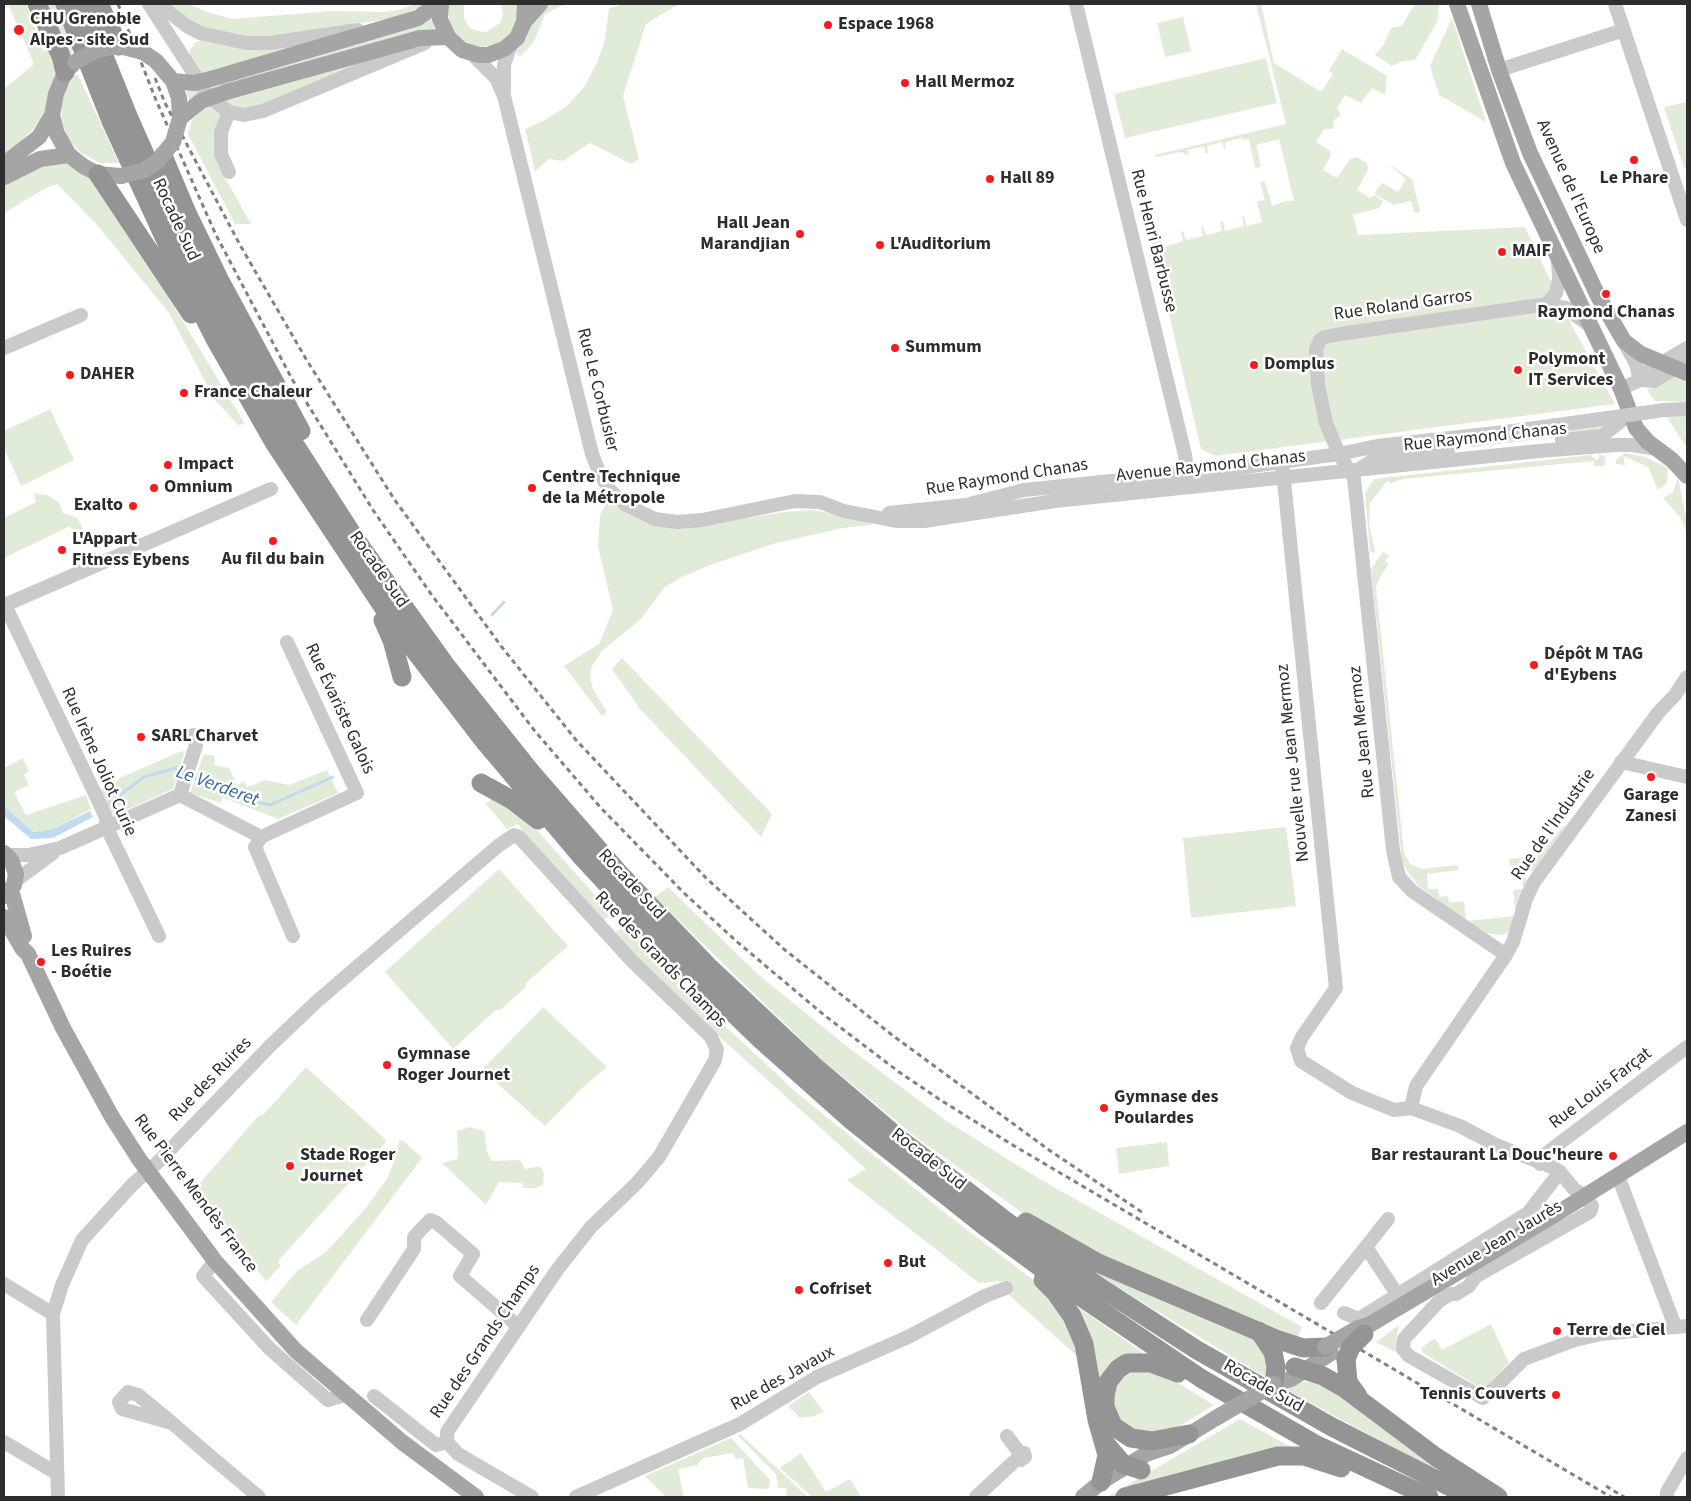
<!DOCTYPE html>
<html>
<head>
<meta charset="utf-8">
<style>
  body { margin:0 }
  #map { position:relative; width:1691px; height:1501px; overflow:hidden; background:#fff; font-family:"Source Sans 3",sans-serif }
  canvas { display:block }
  .frame { position:absolute; inset:0; border:5px solid #2d2d2d; pointer-events:none }
</style>
</head>
<body>
<div id="map">
<canvas width="1691" height="1501"></canvas>
<div class="frame"></div>
</div>
<script>
const ctx = document.querySelector('canvas').getContext('2d');
ctx.lineJoin = 'round';
function paint(path, color) {
  ctx.fillStyle = color;
  ctx.fill(path, 'evenodd');
}
function poly(rows) {
  const path = new Path2D();
  for (const r of rows) {
    path.moveTo(r[0], r[1]);
    for (let i = 2; i < r.length; i += 2) path.lineTo(r[i], r[i + 1]);
  }
  return path;
}
function strokePath(path, color, width, dash) {
  ctx.strokeStyle = color;
  ctx.lineWidth = width;
  ctx.lineCap = dash ? 'butt' : 'round';
  ctx.setLineDash(dash || []);
  ctx.stroke(path);
}
function write(font, color, halo, rows, align = 'center') {
  ctx.font = font + ' "Source Sans 3",sans-serif';
  ctx.lineWidth = 5;
  ctx.setLineDash([]);
  ctx.textBaseline = 'middle';
  ctx.strokeStyle = halo;
  ctx.fillStyle = color;
  for (const [text, x, y, turn = 0] of rows) {
    ctx.save();
    ctx.translate(x, y);
    ctx.rotate((+turn || 0) * Math.PI / 180);
    ctx.textAlign = isNaN(turn) ? turn : align;
    if (halo) ctx.strokeText(text, 0, 0);
    ctx.fillText(text, 0, 0);
    ctx.restore();
  }
}
const green = poly([
  [8,4,26,4,44,53,44,45,55,60,55,73,45,110,37,124,17,146,4,155,4,89,34,64],
  [43,4,56,4,73,48,72,54,67,54],
  [166,4,189,4,207,12,232,19,332,11,383,12,399,10,414,4,425,4,402,17,273,36,234,37,201,27],
  [447,4,464,4,464,18,470,28,478,31,486,32,500,23,503,14,501,4,518,4,517,21,509,35,503,40,492,46,480,47,462,41,451,28],
  [546,4,565,4,545,14,534,42,520,57,515,51,525,40,532,22],
  [625,4,679,4,646,24,623,96,639,159,631,164,590,143,563,161,549,159,535,171,525,129,543,121,567,106,584,87,597,63,605,40,609,8],
  [1256,4,1261,4,1274,63,1321,92,1333,74,1329,71,1342,49,1387,76,1385,95,1372,88,1361,103,1345,95,1337,108,1341,115,1334,120,1333,129,1324,129,1316,142,1330,151,1331,155,1323,170,1337,178,1350,159,1357,157,1367,163,1368,170,1357,190,1370,198,1374,195,1383,201,1379,208,1353,215,1358,235,1525,227,1574,330,1615,404,1215,456,1201,449,1151,239,1160,237,1162,248,1183,241,1181,232,1183,231,1186,240,1203,236,1201,226,1203,226,1206,235,1222,231,1220,222,1223,221,1225,231,1244,226,1242,217,1244,216,1247,226,1262,222,1257,201,1265,200,1260,182,1265,181,1272,206,1285,201,1294,201,1279,139,1256,145,1261,167,1255,168,1249,139,1243,140,1242,138,1225,142,1226,148,1224,149,1222,142,1207,146,1208,153,1206,154,1204,146,1187,150,1189,156,1181,152,1156,157,1155,155,1286,124],
  [1415,4,1439,4,1438,20,1415,60,1403,61,1392,66,1375,55,1383,46,1391,28,1402,26],
  [432,17,435,31,190,102,185,88],
  [1183,17,1191,51,1165,57,1157,23],
  [1452,18,1486,122,1439,95,1430,66],
  [202,40,311,44,200,73,190,58,190,50,195,43],
  [387,54,245,111,219,102],
  [1266,58,1277,103,1125,138,1114,94],
  [72,75,78,75,119,163,100,163,81,153,68,139,62,122,61,103],
  [1687,102,1687,167,1684,168,1664,107],
  [212,105,224,115,216,139,217,163,251,224,235,224,188,134,192,120,204,108],
  [42,162,67,163,92,178,147,262,245,424,238,425,215,400,169,313,98,226,57,184,46,188,4,213,4,184],
  [1387,163,1412,179,1420,211,1418,213,1414,212,1411,201,1394,205,1374,194,1382,183,1398,192,1406,179],
  [1676,375,1687,379,1687,402,1655,401,1647,390],
  [50,409,74,460,21,486,4,448,4,431],
  [1687,412,1687,448,1664,413],
  [1608,424,1591,433,1473,447,1455,442],
  [1625,453,1645,457,1668,468,1667,483,1658,490,1648,467,1623,456,1625,465,1616,464,1616,460],
  [1599,454,1606,457,1604,466,1594,466,1594,461,1403,479,1391,483,1387,481,1370,503,1369,524,1375,550,1374,553,1370,551,1365,493,1374,479,1591,455,1595,460,1599,459],
  [1678,478,1687,520,1687,533,1680,517,1663,498,1673,492],
  [34,493,47,495,59,502,63,513,77,518,82,526,82,548,70,526,4,558,4,518,36,502],
  [606,503,616,505,636,518,659,526,692,527,784,512,812,510,873,520,871,525,843,528,776,543,710,565,682,577,664,588,641,619,602,651,592,666,590,678,593,689,607,712,602,716,564,666,599,644,613,610,598,547,600,516],
  [1383,552,1389,555,1385,561,1389,564,1381,575,1376,587,1404,853,1410,864,1422,869,1458,865,1459,870,1427,874,1428,889,1438,889,1439,897,1448,896,1449,903,1464,901,1466,921,1516,916,1513,890,1523,889,1522,878,1526,878,1527,880,1513,925,1508,932,1502,935,1484,933,1466,921,1419,886,1407,871,1402,860,1371,569],
  [622,658,772,814,761,837,641,710,612,669],
  [185,751,173,789,113,816,99,790,118,781,120,778,179,752],
  [204,754,215,756,214,765,229,768,237,785,244,781,248,787,265,780,289,785,327,770,338,793,278,819,222,797,221,803,190,793],
  [23,758,29,771,24,775,29,785,14,792,26,815,86,795,91,809,53,829,33,832,4,806,4,768],
  [495,796,536,829,611,913,603,921,545,860,518,824,507,829,486,804],
  [1571,823,1536,870,1521,872,1520,865,1510,866,1509,859,1537,856,1543,852,1562,827],
  [1286,827,1296,906,1191,918,1183,838],
  [499,869,568,946,526,983,525,988,500,1010,496,1010,453,1049,385,972],
  [668,887,760,976,849,1048,945,1120,1038,1178,1302,1327,1298,1337,1161,1282,1093,1251,1027,1216,917,1138,820,1058,655,897],
  [624,925,696,999,797,1093,945,1213,1036,1282,1062,1311,1081,1350,1078,1357,1008,1294,1004,1281,979,1283,847,1180,866,1169,722,1039,613,935],
  [543,1007,607,1067,580,1090,545,1126,482,1070],
  [306,1067,384,1138,386,1142,278,1261,281,1266,266,1281,207,1208,195,1189,258,1116,264,1114],
  [469,1127,484,1131,487,1151,492,1161,520,1160,525,1169,540,1166,544,1173,543,1185,535,1188,524,1188,522,1183,499,1182,486,1205,442,1163,458,1159,457,1131],
  [402,1140,422,1158,296,1325,271,1302,297,1271,326,1252,365,1209,387,1179,397,1155,399,1141],
  [1167,1142,1169,1166,1119,1174,1116,1148],
  [1071,1259,1257,1338,1271,1370,1264,1376],
  [1075,1305,1143,1353,1121,1360,1099,1395],
  [1491,1324,1509,1363,1484,1390,1423,1353,1421,1348,1435,1338,1442,1350],
  [1399,1325,1396,1339,1399,1354,1376,1342],
  [1144,1368,1162,1373,1214,1405,1178,1427,1148,1433,1128,1430,1113,1410,1113,1388,1123,1373],
  [1301,1382,1312,1382,1334,1389,1484,1497,1287,1390],
  [809,1392,824,1412,814,1416,800,1418,788,1406],
  [1240,1419,1291,1447,1114,1497,1107,1497],
  [739,1433,808,1497,787,1497,786,1488,778,1488,776,1474,739,1437],
  [731,1438,770,1480,770,1486,767,1489,748,1488,743,1458,736,1459,733,1453,704,1458,697,1465,678,1469,684,1497,666,1497,645,1476],
  [801,1453,826,1492,850,1479,861,1497,812,1497,780,1468]
]);
const water = poly([
  [4,806,33,832,53,829,90,811,93,817,53,838,31,839,4,816]
]);
const stream = poly([
  [492,615,504,602],
  [191,777,241,798,270,805,333,777],
  [104,807,144,777,175,768,183,772]
]);
const minor = poly([
  [149,4,209,97,229,112,244,115,263,111,425,43],
  [158,4,187,26,200,33,246,43,269,43,358,30],
  [1076,4,1185,455,1189,481],
  [1615,4,1687,220],
  [471,53,496,78,504,96,592,454,599,472,610,490,626,505,655,519,677,522,702,520,795,501,820,502,844,511,896,521,924,521,1055,501,1539,451,1615,445,1632,445,1658,449],
  [1499,70,1624,30],
  [504,90,504,65,511,44],
  [229,172,221,154,221,132,229,112],
  [1547,304,1556,293,1559,279,1558,261],
  [1625,344,1636,364,1640,380],
  [4,348,81,315],
  [1640,380,1654,381,1687,361],
  [1621,389,1640,380,1646,372,1687,348],
  [1664,410,1687,409],
  [1562,440,1602,436,1630,414],
  [1282,462,1336,988,1302,1037,1297,1048,1301,1061,1352,1093,1394,1110,1411,1108,1460,1126,1496,1145,1552,1167,1560,1172,1574,1189,1585,1196,1592,1206,1590,1212,1475,1277,1469,1286,1456,1294,1451,1294,1439,1301,1404,1339,1403,1349,1409,1356,1483,1398,1497,1386,1524,1359,1575,1340,1601,1334,1687,1326],
  [1361,468,1375,459,1448,451],
  [889,513,966,505,1024,490,1237,468,1339,454,1377,446,1514,431,1608,418],
  [4,603,98,800,106,818,107,828,159,936],
  [5,605,271,489],
  [1621,762,1687,777],
  [180,795,196,745,193,735],
  [261,837,255,847,293,936],
  [7,855,28,855,60,848,180,795,261,837,357,793,287,642],
  [15,881,53,853],
  [1506,955,1412,891,1399,877,1393,850,1354,478,1339,454,1326,423,1318,385,1316,349,1320,340,1325,337,1340,334,1547,304,1566,308,1589,325],
  [1411,1108,1416,1086,1506,955,1513,942,1526,899,1534,882,1658,713,1675,695,1687,677],
  [1540,1164,1548,1152,1687,1047],
  [1618,1176,1675,1326],
  [1366,1247,1388,1219],
  [215,1261,203,1276,270,1349,328,1400,345,1395],
  [4,1284,53,1314],
  [1321,1303,1366,1247,1397,1294],
  [1344,1313,1359,1319,1528,1213,1560,1172],
  [367,1320,414,1249,414,1237,430,1220,437,1223,473,1254,460,1276,519,1327],
  [374,1396,436,1445,447,1442],
  [172,1423,122,1409,119,1402,128,1392,138,1395,172,1423,209,1455,240,1481,259,1497],
  [1007,1436,1019,1452],
  [4,1442,56,1473],
  [58,1497,53,1314,62,1285,82,1240,132,1185,158,1162,270,1046,315,1003,498,846,514,835,519,837,632,961,711,1037,717,1050,715,1060,706,1076,659,1157,637,1183,591,1227,557,1270,447,1432,447,1442,458,1454,532,1497],
  [576,1497,740,1424,817,1377,908,1337,985,1296,1006,1288],
  [976,1497,1018,1458,1019,1453,1024,1453,1025,1457,1021,1460,1018,1458],
  [1667,1497,1667,1492,1687,1458]
]);
const major = poly([
  [441,4,440,19,448,37,462,50,479,55,488,55,504,49,517,38,524,22,525,4],
  [1457,4,1513,163,1621,389,1636,428,1648,442,1672,460,1687,476],
  [1479,4,1499,70,1530,153,1599,298,1624,341,1641,354,1687,373],
  [524,22,540,4],
  [73,64,65,72,56,94,52,115,57,134,69,155,83,166,98,174,121,176],
  [221,76,418,18,437,4],
  [173,81,179,98,180,118],
  [226,92,420,38,448,37],
  [4,164,39,137,52,115],
  [4,177,40,159,69,155],
  [4,853,11,860,16,874,14,885,4,896],
  [11,890,24,936],
  [4,917,22,948,28,954,63,1028,112,1117,139,1159,215,1261,296,1351,402,1442,476,1497],
  [1369,1325,1561,1211,1687,1132],
  [1274,1384,1291,1379,1331,1353],
  [1083,1497,1101,1482,1146,1454,1170,1446,1216,1418]
]);
const highway = poly([
  [37,4,61,56,65,72],
  [65,4,111,121,170,250,215,339,275,444,395,625,484,741,580,855,676,958,761,1040,851,1120,983,1225,1078,1295,1202,1379,1315,1444,1429,1497],
  [83,4,128,116,167,204,238,347,293,442,356,540,447,667,531,772,619,873,710,968,813,1065,901,1140,1006,1221,1101,1288,1197,1350,1332,1427,1470,1497],
  [99,4,119,46],
  [163,156,187,213,219,279,301,431],
  [98,174,191,314],
  [383,620,392,640,402,677],
  [481,783,512,800,538,820],
  [1026,1222,1098,1263,1276,1339,1303,1348,1325,1347],
  [1043,1280,1055,1292,1072,1316,1084,1344,1097,1420,1107,1455,1101,1482],
  [1259,1331,1273,1352,1276,1367,1274,1384],
  [1346,1359,1348,1382,1358,1396],
  [1295,1367,1323,1376,1344,1388,1436,1457,1498,1497],
  [1178,1373,1151,1363,1127,1363,1118,1369,1108,1382,1105,1396,1105,1407,1113,1426,1131,1438,1152,1441,1189,1434],
  [1105,1443,1123,1464,1141,1470],
  [1125,1497,1278,1456,1304,1456,1341,1468]
]);
const rail = poly([
  [118,4,156,100,216,235,292,379,373,510,431,594,534,730,601,808,684,893,735,940,824,1015,899,1072,939,1099,1011,1144,1611,1497],
  [155,78,165,103,240,245,306,359,394,499,501,646,576,740,706,878,785,950,892,1035,1049,1150,1143,1213],
  [1606,1486,1624,1497]
]);
const minorBridge = poly([
  [1608,418,1664,410]
]);
const majorBridge = poly([
  [75,62,97,50,119,46,143,52,156,61,173,81,195,83,221,76],
  [121,176,145,170,158,161,173,142,180,118,201,101,226,92],
  [1325,1347,1358,1328,1369,1325],
  [1216,1418,1274,1384]
]);
const highwayBridge = poly([
  [1346,1359,1351,1347,1364,1334]
]);
const markers = [
  [828,25,5,"#f71c1c"],
  [19,30,6,"#f71c1c"],
  [905,83,5,"#f71c1c"],
  [1634,160,5,"#f71c1c"],
  [990,179,5,"#f71c1c"],
  [800,234,5,"#f71c1c"],
  [880,245,5,"#f71c1c"],
  [1502,252,5,"#f71c1c"],
  [1606,294,5,"#f71c1c"],
  [895,348,5,"#f71c1c"],
  [1254,365,5,"#f71c1c"],
  [1518,370,5,"#f71c1c"],
  [70,375,5,"#f71c1c"],
  [184,393,5,"#f71c1c"],
  [168,465,5,"#f71c1c"],
  [154,488,5,"#f71c1c"],
  [532,488,5,"#f71c1c"],
  [133,506,5,"#f71c1c"],
  [273,541,5,"#f71c1c"],
  [62,550,5,"#f71c1c"],
  [1534,665,5,"#f71c1c"],
  [141,737,5,"#f71c1c"],
  [1651,777,5,"#f71c1c"],
  [41,962,5,"#f71c1c"],
  [387,1065,5,"#f71c1c"],
  [1104,1108,5,"#f71c1c"],
  [1613,1156,5,"#f71c1c"],
  [290,1166,5,"#f71c1c"],
  [888,1263,5,"#f71c1c"],
  [799,1290,5,"#f71c1c"],
  [1557,1331,5,"#f71c1c"],
  [1556,1395,5,"#f71c1c"]
];
const poiNames = [
  ["CHU Grenoble",30,20],
  ["Alpes - site Sud",30,41],
  ["Espace 1968",838,25],
  ["Hall Mermoz",915,83],
  ["Hall 89",1000,179],
  ["Le Phare",1634,179,"center"],
  ["Hall Jean",790,224,"right"],
  ["Marandjian",790,245,"right"],
  ["L'Auditorium",890,245],
  ["MAIF",1512,252],
  ["Raymond Chanas",1606,313,"center"],
  ["Summum",905,348],
  ["Polymont",1528,360],
  ["IT Services",1528,381],
  ["Domplus",1264,365],
  ["DAHER",80,375],
  ["France Chaleur",194,393],
  ["Impact",178,465],
  ["Centre Technique",542,478],
  ["de la Métropole",542,499],
  ["Omnium",164,488],
  ["Exalto",123,506,"right"],
  ["L'Appart",72,540],
  ["Fitness Eybens",72,561],
  ["Au fil du bain",273,560,"center"],
  ["Dépôt M TAG",1544,655],
  ["d'Eybens",1544,676],
  ["SARL Charvet",151,737],
  ["Garage",1651,796,"center"],
  ["Zanesi",1651,817,"center"],
  ["Les Ruires",51,952],
  ["- Boétie",51,973],
  ["Gymnase",397,1055],
  ["Roger Journet",397,1076],
  ["Gymnase des",1114,1098],
  ["Poulardes",1114,1119],
  ["Stade Roger",300,1156],
  ["Journet",300,1177],
  ["Bar restaurant La Douc'heure",1603,1156,"right"],
  ["But",898,1263],
  ["Cofriset",809,1290],
  ["Terre de Ciel",1567,1331],
  ["Tennis Couverts",1546,1395,"right"]
];
const streetNames = [
  ["Avenue de l'Europe",1570,187,66],
  ["Rocade Sud",175,220,65],
  ["Rue Henri Barbusse",1153,241,76],
  ["Rue Roland Garros",1403,306,-8],
  ["Rue Le Corbusier",597,390,76],
  ["Rue Raymond Chanas",1485,438,-6],
  ["Avenue Raymond Chanas",1211,467,-6],
  ["Rue Raymond Chanas",1007,478,-9],
  ["Rocade Sud",378,570,55],
  ["Rue Évariste Galois",339,709,65],
  ["Rue Jean Mermoz",1363,732,-96],
  ["Rue Irène Joliot Curie",98,762,66],
  ["Nouvelle rue Jean Mermoz",1294,763,-96],
  ["Rue de l'Industrie",1554,825,-55],
  ["Rocade Sud",631,885,47],
  ["Rue des Grands Champs",660,960,46],
  ["Rue des Ruires",211,1080,-46],
  ["Rue Louis Farçat",1601,1089,-37],
  ["Rocade Sud",928,1160,38],
  ["Rue Pierre Mendès France",195,1194,53],
  ["Avenue Jean Jaurès",1497,1244,-31],
  ["Rue des Grands Champs",486,1342,-56],
  ["Rue des Javaux",783,1379,-29],
  ["Rocade Sud",1263,1387,30]
];
const waterNames = [
  ["Le Verderet",217,787,20]
];
paint(green, '#e1ecd8');
paint(water, '#c2daee');
strokePath(stream, '#c2daee', 3);
strokePath(minor, '#cacaca', 14);
strokePath(major, '#a5a5a5', 16);
strokePath(highway, '#949494', 19);
strokePath(rail, '#828282', 3, [5, 4]);
strokePath(minorBridge, '#cacaca', 14);
strokePath(majorBridge, '#a5a5a5', 16);
strokePath(highwayBridge, '#949494', 19);
for (const [x, y, r, color] of markers) {
  const dot = new Path2D();
  dot.arc(x, y, r, 0, 2 * Math.PI);
  ctx.fillStyle = color;
  ctx.fill(dot);
  strokePath(dot, '#fff', 2);
}
write('bold 18px', '#2d2d2d', '#fff', poiNames, 'left');
write('18px', '#2d2d2d', '#fff', streetNames);
write('italic 19px', '#336896', '#fff', waterNames);
</script>
</body>
</html>
